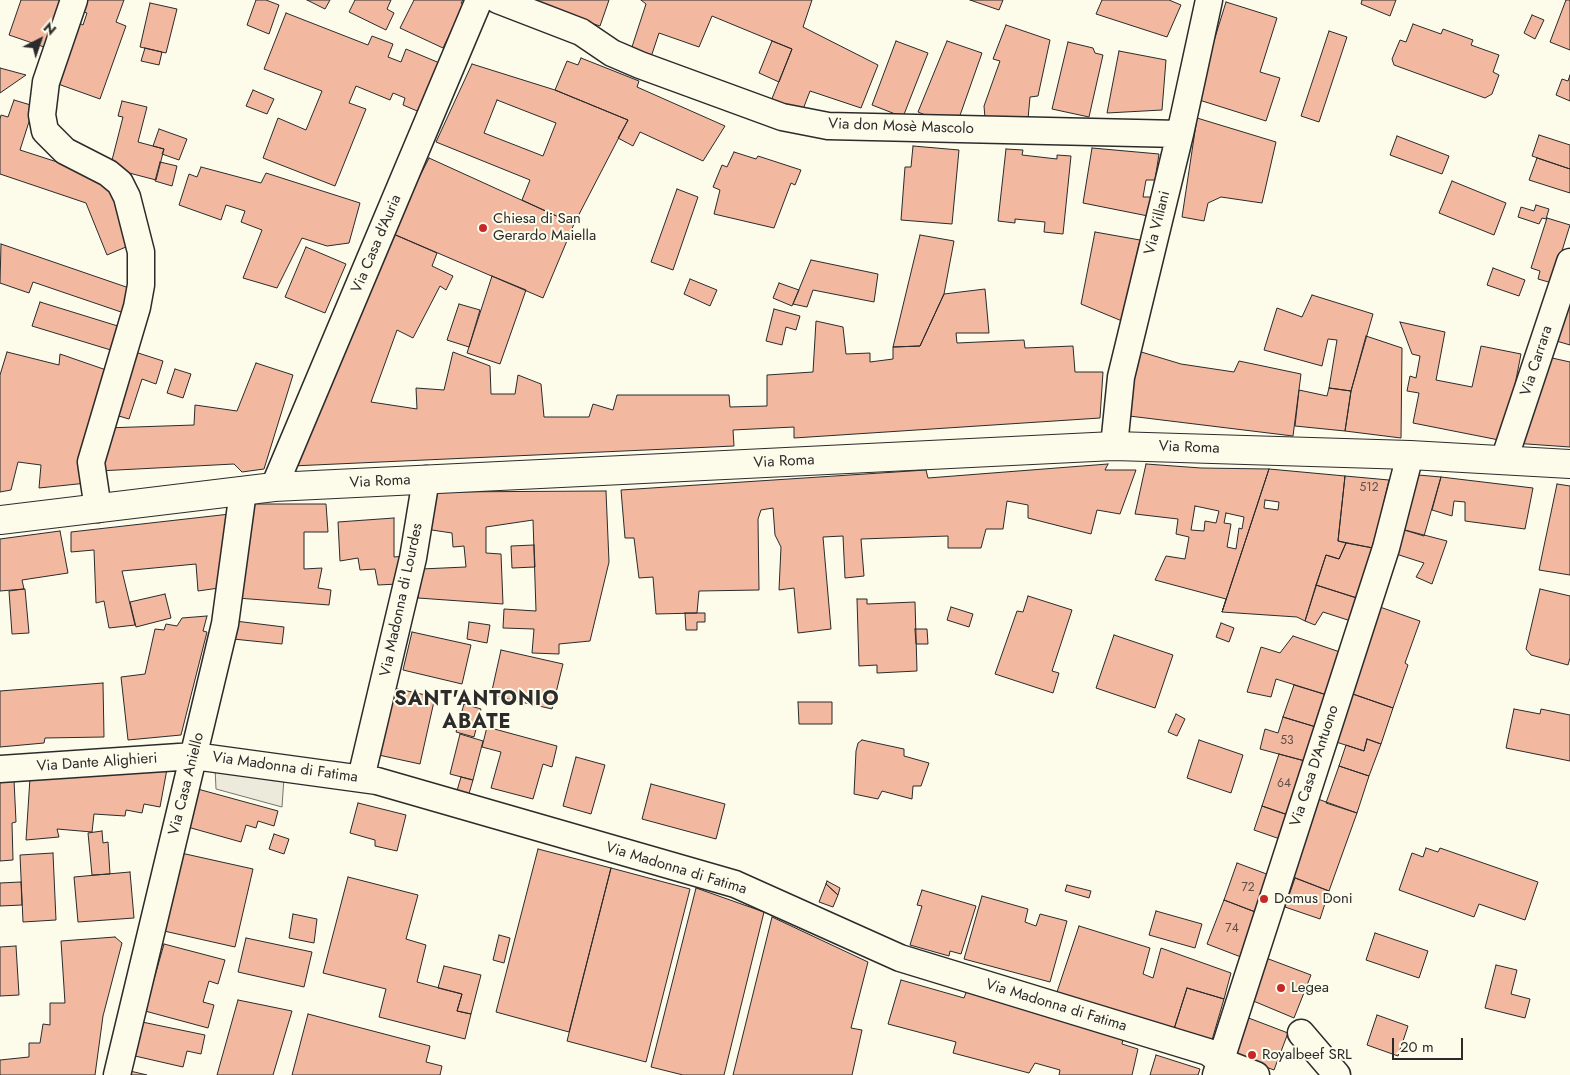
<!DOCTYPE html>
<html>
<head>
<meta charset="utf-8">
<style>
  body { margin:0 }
  #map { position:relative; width:1570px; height:1075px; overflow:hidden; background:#fdfbea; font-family:Jost,sans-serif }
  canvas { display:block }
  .north { position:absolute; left:15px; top:15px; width:50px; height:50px; -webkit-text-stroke:4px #fdfbea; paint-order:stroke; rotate:41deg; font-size:14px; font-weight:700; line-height:20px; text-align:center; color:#2b2b2b }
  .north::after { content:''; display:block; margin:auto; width:18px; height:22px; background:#2b2b2b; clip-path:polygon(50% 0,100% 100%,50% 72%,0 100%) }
  .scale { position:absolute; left:1392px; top:1038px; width:71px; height:22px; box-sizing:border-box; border:2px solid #2b2b2b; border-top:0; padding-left:6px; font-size:15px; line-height:18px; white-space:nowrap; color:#2b2b2b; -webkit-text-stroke:4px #fdfbea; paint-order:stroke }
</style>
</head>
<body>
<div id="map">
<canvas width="1570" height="1075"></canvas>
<div class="north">N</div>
<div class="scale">20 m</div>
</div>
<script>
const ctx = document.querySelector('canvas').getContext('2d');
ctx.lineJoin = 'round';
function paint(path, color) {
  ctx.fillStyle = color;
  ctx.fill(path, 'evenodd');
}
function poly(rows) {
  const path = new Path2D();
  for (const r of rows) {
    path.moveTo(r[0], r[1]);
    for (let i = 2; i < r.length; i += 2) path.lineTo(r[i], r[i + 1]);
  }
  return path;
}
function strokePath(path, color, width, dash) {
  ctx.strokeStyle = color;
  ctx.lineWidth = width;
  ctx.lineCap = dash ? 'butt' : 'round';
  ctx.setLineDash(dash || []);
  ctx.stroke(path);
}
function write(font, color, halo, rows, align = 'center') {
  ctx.font = font + ' Jost,sans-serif';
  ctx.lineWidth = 4;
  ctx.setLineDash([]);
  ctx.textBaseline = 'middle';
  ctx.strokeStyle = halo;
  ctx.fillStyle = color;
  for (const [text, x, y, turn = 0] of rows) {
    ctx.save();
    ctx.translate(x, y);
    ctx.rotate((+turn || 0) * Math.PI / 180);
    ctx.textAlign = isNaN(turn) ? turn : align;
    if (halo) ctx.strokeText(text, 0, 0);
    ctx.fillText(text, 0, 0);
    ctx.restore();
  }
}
const parking = poly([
  [215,767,284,777,282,807,216,789,215,767]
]);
const building = poly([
  [21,0,63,0,47,48,9,35,21,0],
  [78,0,124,0,116,22,126,26,100,99,58,84,79,23,83,25,87,13,75,9,78,0],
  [256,0,266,0,279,5,269,34,247,25,256,0],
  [307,0,330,0,325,9,307,0],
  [355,0,391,0,387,9,394,13,386,30,349,12,355,0],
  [414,0,463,0,461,3,464,4,443,48,400,28,414,0],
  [520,0,609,0,600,26,520,0],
  [641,0,812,0,803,27,878,65,861,108,810,91,802,112,771,101,792,49,712,16,699,47,659,33,650,60,630,53,646,4,641,0],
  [970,0,1003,0,999,10,970,0],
  [1102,0,1169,0,1181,5,1167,37,1096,14,1102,0],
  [1362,0,1396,0,1390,16,1361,4,1362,0],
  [1566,0,1570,0,1570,50,1550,42,1566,0],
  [1226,2,1277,18,1260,72,1280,78,1266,121,1196,99,1226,2],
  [150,3,177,9,166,53,140,47,150,3],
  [286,13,368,45,372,36,393,44,388,57,401,62,406,49,442,64,422,113,403,105,405,98,393,93,390,100,356,86,349,103,366,109,335,186,263,158,278,118,306,130,322,91,264,69,286,13],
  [1532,15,1544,20,1535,39,1524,33,1532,15],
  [1413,24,1441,34,1443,29,1473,40,1471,45,1499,55,1493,72,1499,75,1492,94,1485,98,1394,65,1392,59,1400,40,1406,42,1413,24],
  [1006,25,1050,40,1038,96,1030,97,1028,119,985,118,984,106,1000,61,993,59,1006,25],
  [1329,31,1347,37,1319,122,1301,116,1329,31],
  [772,41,792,49,779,82,759,73,772,41],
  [896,41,928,53,903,117,872,105,896,41],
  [947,41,982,53,958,121,942,122,918,112,947,41],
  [1068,42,1093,48,1095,53,1103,55,1089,117,1052,109,1068,42],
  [145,48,162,52,159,65,141,61,145,48],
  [1119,51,1166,60,1162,110,1107,113,1119,51],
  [581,58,639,81,637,87,725,126,703,161,640,132,633,146,618,138,628,120,555,90,567,61,578,65,581,58],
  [472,64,555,90,628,120,574,224,522,200,530,180,436,142,472,64],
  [497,100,556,123,543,156,484,133,497,100],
  [0,68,26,75,0,93,0,68],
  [1570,75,1570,101,1556,95,1562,79,1568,81,1570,75],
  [253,90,274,99,267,114,246,106,253,90],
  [14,100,34,106,20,150,82,170,99,178,113,195,133,244,107,255,86,203,0,174,0,119,1,115,8,117,14,100],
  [122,101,147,107,138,142,164,149,156,180,110,168,123,117,118,116,122,101],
  [1197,118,1276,142,1262,203,1221,197,1208,203,1204,221,1182,217,1197,118],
  [159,129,187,139,179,160,162,154,164,149,153,146,159,129],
  [1539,135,1570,145,1570,169,1532,156,1539,135],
  [1397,136,1449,156,1442,174,1390,155,1397,136],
  [913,146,959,150,952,224,901,220,905,167,911,167,913,146],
  [1092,148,1159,154,1155,180,1146,180,1143,197,1152,197,1148,216,1083,203,1092,148],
  [1006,149,1023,150,1022,155,1057,159,1057,155,1071,156,1063,234,1044,232,1045,222,1015,219,1015,223,998,221,1006,149],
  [734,152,756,159,758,156,801,170,795,185,791,183,774,228,714,214,720,190,713,187,722,165,727,167,734,152],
  [429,158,574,224,543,298,391,233,429,158],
  [1537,158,1570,169,1570,193,1529,180,1537,158],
  [160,162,177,166,172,186,155,181,160,162],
  [201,167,261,183,266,173,360,203,349,243,327,246,302,238,277,288,243,278,262,230,241,222,245,211,226,205,221,220,179,205,189,174,197,177,201,167],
  [1452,181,1506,203,1494,235,1439,213,1452,181],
  [677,189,698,197,673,270,651,262,677,189],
  [1536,205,1549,209,1546,219,1542,218,1539,224,1518,217,1521,207,1534,211,1536,205],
  [1547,218,1570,225,1552,283,1538,279,1540,271,1531,268,1547,218],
  [1095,232,1140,240,1122,321,1081,304,1095,232],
  [391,233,437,253,432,266,453,276,446,290,440,286,413,338,397,330,371,402,417,409,416,388,444,390,453,352,490,366,491,394,515,394,518,375,541,384,544,417,589,417,593,404,613,410,617,395,729,395,730,407,767,406,767,375,813,372,816,321,843,327,846,354,870,353,870,362,893,359,893,347,920,346,944,294,985,289,989,333,956,333,957,343,1024,340,1025,348,1073,346,1075,372,1103,372,1100,418,794,438,794,427,733,430,734,446,292,466,391,233],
  [920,235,954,241,944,294,920,346,893,347,920,235],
  [1,244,132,289,124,313,33,282,29,293,0,283,1,244],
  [306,247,346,264,325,313,285,297,306,247],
  [811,260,878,274,874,302,813,290,807,307,793,304,811,260],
  [1493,268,1525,280,1519,296,1487,285,1493,268],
  [492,276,526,290,500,364,467,353,492,276],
  [690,279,717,290,710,306,684,294,690,279],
  [779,283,799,290,792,306,773,298,779,283],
  [1570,290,1570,345,1553,340,1570,290],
  [1312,295,1373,314,1351,391,1329,388,1337,340,1328,339,1322,366,1264,350,1277,308,1302,317,1312,295],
  [40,302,121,327,114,351,32,326,40,302],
  [459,304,480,310,469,347,447,340,459,304],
  [774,309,800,316,796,330,786,327,782,345,766,341,774,309],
  [1400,322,1445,332,1436,380,1472,387,1481,346,1521,354,1504,441,1413,423,1419,393,1407,391,1410,376,1416,378,1420,356,1412,354,1400,322],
  [1366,336,1402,348,1401,438,1345,431,1351,391,1366,336],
  [132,351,163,361,156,384,142,379,129,419,112,414,132,351],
  [1138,351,1181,364,1234,372,1239,361,1301,374,1293,436,1121,415,1138,351],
  [7,352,59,365,60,354,112,372,87,483,39,488,41,465,18,462,11,490,0,492,0,375,7,352],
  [1543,356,1570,362,1570,447,1513,443,1543,356],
  [256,363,293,375,264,469,242,472,234,464,98,471,105,428,194,425,195,405,237,411,256,363],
  [175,369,191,374,183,398,167,393,175,369],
  [1329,388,1351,391,1345,431,1295,426,1299,390,1327,396,1329,388],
  [1108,464,1105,470,1136,470,1120,514,1097,510,1091,534,1028,518,1028,505,1007,501,1003,529,986,529,981,548,948,548,948,536,861,539,864,576,845,578,843,536,823,537,831,629,798,633,794,588,779,590,781,547,775,535,773,508,761,510,758,519,759,590,699,591,697,613,656,614,653,577,639,578,634,538,625,538,621,490,926,470,928,478,1108,464],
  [1146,464,1201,468,1269,469,1222,612,1226,599,1155,580,1166,556,1185,559,1189,537,1176,534,1178,519,1135,514,1146,464],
  [1195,506,1219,511,1216,523,1205,521,1204,531,1191,530,1195,506],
  [1226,513,1244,517,1242,529,1239,528,1236,549,1227,547,1231,524,1224,523,1226,513],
  [1269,469,1345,476,1338,541,1346,543,1339,559,1326,555,1305,621,1297,617,1222,612,1269,469],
  [1265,500,1279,502,1278,510,1264,508,1265,500],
  [1418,475,1441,477,1424,536,1401,529,1418,475],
  [1345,476,1389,480,1373,548,1338,541,1345,476],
  [1441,477,1533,488,1525,529,1465,521,1465,502,1454,501,1452,516,1432,510,1441,477],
  [1557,484,1570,486,1570,575,1539,570,1557,484],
  [606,491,609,562,590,641,559,644,559,654,532,653,534,629,503,628,504,609,536,611,533,520,486,527,486,553,501,554,503,604,418,598,421,569,466,567,464,546,453,547,452,533,425,529,435,492,606,491],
  [248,504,326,504,328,532,304,532,304,569,322,568,318,588,331,590,329,605,237,598,248,504],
  [230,514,219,588,198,591,196,564,122,571,135,625,109,628,104,601,96,603,94,550,71,552,71,532,230,514],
  [394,518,394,557,405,556,398,584,378,585,375,569,360,570,358,558,340,561,338,522,394,518],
  [1401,529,1447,541,1432,584,1416,577,1424,563,1393,553,1401,529],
  [60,531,68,573,22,580,24,589,0,591,0,539,60,531],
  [1346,543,1373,548,1360,599,1316,585,1326,555,1339,559,1346,543],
  [534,545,535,567,512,568,511,546,534,545],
  [1316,585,1360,599,1354,622,1323,612,1315,625,1305,621,1316,585],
  [24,589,25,589,29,633,12,634,9,591,24,589],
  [1540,589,1570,596,1570,658,1568,665,1531,655,1526,649,1540,589],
  [165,594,171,618,136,627,130,602,165,594],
  [1028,596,1072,610,1052,671,1059,673,1053,693,995,674,1017,611,1023,612,1028,596],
  [857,599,867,599,867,604,915,602,917,671,877,673,877,665,859,666,857,599],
  [1377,606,1420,621,1405,663,1408,665,1393,708,1347,692,1377,606],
  [951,607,973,614,969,627,947,620,951,607],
  [685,613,705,613,705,622,697,622,697,630,686,630,685,613],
  [207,616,203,631,207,632,181,735,128,740,121,677,145,674,155,629,164,630,166,624,177,626,182,618,207,616],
  [235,621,284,627,282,644,233,639,235,621],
  [469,622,490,625,487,643,467,639,469,622],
  [1221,623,1234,628,1229,642,1216,637,1221,623],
  [915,629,927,629,928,644,916,644,915,629],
  [412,632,471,645,462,684,403,670,412,632],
  [1114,635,1173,655,1155,708,1096,688,1114,635],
  [1293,636,1340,652,1327,695,1276,679,1271,697,1247,692,1261,647,1280,653,1293,636],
  [501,650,563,664,552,709,491,695,501,650],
  [103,683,104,737,45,738,44,743,0,747,0,691,103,683],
  [1294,685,1327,695,1316,727,1283,717,1294,685],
  [389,687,435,697,420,764,374,754,389,687],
  [1347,692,1393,708,1381,744,1367,739,1364,751,1330,740,1347,692],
  [798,702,832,702,832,724,799,724,798,702],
  [464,704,481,709,474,737,456,732,464,704],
  [1514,709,1540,714,1541,709,1570,715,1570,761,1506,748,1514,709],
  [1176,714,1185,719,1177,736,1168,732,1176,714],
  [1283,717,1316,727,1305,761,1260,749,1265,729,1278,733,1283,717],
  [487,727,557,746,552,767,543,764,533,799,491,788,501,752,482,747,487,727],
  [460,734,483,741,473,780,450,774,460,734],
  [1367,739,1381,744,1369,776,1339,766,1346,745,1364,751,1367,739],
  [862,740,904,749,904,756,929,763,921,786,913,786,912,799,882,791,878,799,854,794,856,751,858,743,862,740],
  [1199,740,1243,755,1231,793,1187,778,1199,740],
  [1279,754,1305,761,1288,815,1262,806,1279,754],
  [576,757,605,765,591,814,563,806,576,757],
  [1339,766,1369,776,1357,813,1326,803,1339,766],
  [167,769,160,807,144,804,142,813,126,810,125,816,94,814,92,832,57,829,59,837,26,840,30,778,167,769],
  [461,777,473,780,468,797,456,794,461,777],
  [0,780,14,780,16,822,12,823,13,860,0,861,0,780],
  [651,784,725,804,716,839,642,819,651,784],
  [194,788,278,811,274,826,258,821,256,828,246,825,241,842,184,826,194,788],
  [1315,798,1357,813,1329,891,1288,875,1315,798],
  [358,803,406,815,397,851,375,846,375,840,350,833,358,803],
  [1262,806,1288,815,1280,839,1254,830,1262,806],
  [102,831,103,843,108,842,110,874,92,875,88,833,102,831],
  [274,834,289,839,284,854,269,849,274,834],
  [1426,848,1438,852,1440,848,1538,882,1525,920,1479,904,1474,917,1399,890,1412,853,1423,857,1426,848],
  [538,849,611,868,569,1032,496,1012,538,849],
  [53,853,56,920,23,922,20,855,53,853],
  [181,853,253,869,235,947,164,931,181,853],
  [1237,863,1272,876,1258,913,1224,900,1237,863],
  [611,868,690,889,646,1062,567,1041,611,868],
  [130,872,134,918,78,922,74,877,130,872],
  [348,877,418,895,406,939,426,945,417,982,462,994,457,1011,471,1014,465,1039,379,1017,386,989,323,973,348,877],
  [1295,878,1329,891,1320,919,1285,907,1295,878],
  [827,881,840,888,838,895,826,884,827,881],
  [21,882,22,905,0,906,0,883,21,882],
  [826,884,838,895,833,907,819,902,826,884],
  [1067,885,1091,891,1089,898,1065,891,1067,885],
  [696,888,764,912,724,1075,683,1075,651,1067,696,888],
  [922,890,976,906,961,954,950,951,949,956,910,945,922,906,917,905,922,890],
  [982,896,1028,909,1025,922,1036,926,1040,914,1067,921,1050,982,964,959,982,896],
  [1224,900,1258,913,1241,957,1207,944,1224,900],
  [1156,911,1202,924,1195,948,1149,935,1156,911],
  [293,914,317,919,314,943,289,938,293,914],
  [772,917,868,962,851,1028,862,1030,852,1075,733,1075,772,917],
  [1079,926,1150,948,1143,974,1153,978,1161,948,1231,973,1224,999,1187,988,1174,1029,1056,995,1079,926],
  [1375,933,1428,951,1419,978,1366,960,1375,933],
  [499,935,510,938,504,963,493,960,499,935],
  [115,937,122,943,103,1016,95,1075,0,1075,0,1060,29,1057,29,1043,40,1043,43,1024,50,1025,50,1003,65,1003,61,941,115,937],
  [246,938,312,952,304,987,238,972,246,938],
  [164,944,225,960,218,984,209,981,203,1002,214,1005,208,1028,145,1011,164,944],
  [16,946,19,995,0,996,0,947,16,946],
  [1266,958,1311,975,1294,1018,1251,1000,1266,958],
  [1496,965,1517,970,1511,994,1530,999,1525,1018,1485,1008,1496,965],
  [444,966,481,975,471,1014,457,1011,462,994,438,988,444,966],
  [901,980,964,998,967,990,1123,1039,1122,1044,1138,1049,1132,1075,1059,1075,1060,1070,1035,1063,1029,1073,953,1053,956,1042,888,1024,901,980],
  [1187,988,1224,999,1212,1040,1174,1029,1187,988],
  [238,1000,292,1011,273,1075,217,1075,238,1000],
  [308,1014,430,1046,426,1062,442,1066,440,1075,292,1075,308,1014],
  [1377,1015,1408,1026,1398,1056,1367,1045,1377,1015],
  [1246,1017,1288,1033,1274,1070,1233,1055,1246,1017],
  [142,1022,205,1035,201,1054,187,1051,183,1067,135,1056,142,1022],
  [1156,1055,1200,1069,1198,1075,1150,1075,1156,1055],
  [130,1071,147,1075,128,1075,130,1071]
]);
const minor = poly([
  [74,0,46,82,42,115,45,131,65,151,108,173,120,183,127,197,141,252,141,285,137,307,91,462,98,509],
  [498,0,581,32,612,53,640,65,782,117,828,126,1180,134],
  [1114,446,1121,377,1180,134,1209,0],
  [1504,460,1570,262],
  [274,487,479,0],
  [0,769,194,756,377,781,735,884,900,958,1208,1052,1220,1061,1256,1075],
  [361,778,413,558,426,479],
  [1301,1033,1337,1075],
  [117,1075,225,624,243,491],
  [1216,1075,1386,548,1410,455]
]);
const major = poly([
  [0,520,274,487,1114,446,1410,455,1570,464]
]);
const markers = [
  [483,228,5,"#c62828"],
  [1264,899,5,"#c62828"],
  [1281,988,5,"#c62828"],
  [1252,1055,5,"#c62828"]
];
const numberNames = [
  ["512",1369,488],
  ["53",1287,741],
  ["64",1284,784],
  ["72",1248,888],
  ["74",1232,929]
];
const streetNames = [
  ["Via don Mosè Mascolo",901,127,2],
  ["Via Villani",1158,223,-76],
  ["Via Casa d'Auria",377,244,-67],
  ["Via Carrara",1537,361,-72],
  ["Via Roma",1189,448,2],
  ["Via Roma",784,462,-3],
  ["Via Roma",380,482,-3],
  ["Via Madonna di Lourdes",402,600,-78],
  ["Via Dante Alighieri",97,763,-4],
  ["Via Casa D'Antuono",1315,766,-72],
  ["Via Madonna di Fatima",285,768,8],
  ["Via Casa Aniello",187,784,-76],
  ["Via Madonna di Fatima",676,869,17],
  ["Via Madonna di Fatima",1056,1006,17]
];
const poiNames = [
  ["Chiesa di San",493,219],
  ["Gerardo Maiella",493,236],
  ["Domus Doni",1274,899],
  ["Legea",1291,988],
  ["Royalbeef SRL",1262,1055]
];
const districtNames = [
  ["SANT'ANTONIO",477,700],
  ["ABATE",477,723]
];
paint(parking, '#eceadb');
strokePath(parking, '#74746e', 1);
paint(building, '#f2b8a0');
strokePath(building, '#2b2b2b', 1);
strokePath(minor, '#2b2b2b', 29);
strokePath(major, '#2b2b2b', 30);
strokePath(minor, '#fdfbea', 26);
strokePath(major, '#fdfbea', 28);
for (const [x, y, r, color] of markers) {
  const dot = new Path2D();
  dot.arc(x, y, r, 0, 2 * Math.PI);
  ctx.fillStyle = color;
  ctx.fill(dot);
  strokePath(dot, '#fdfbea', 2);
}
write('12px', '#5d4e48', null, numberNames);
write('15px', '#2b2b2b', '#fdfbea', streetNames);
write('15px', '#2b2b2b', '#fdfbea', poiNames, 'left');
ctx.letterSpacing = '1px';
write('bold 20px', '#2b2b2b', '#fdfbea', districtNames);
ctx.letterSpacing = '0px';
</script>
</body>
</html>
